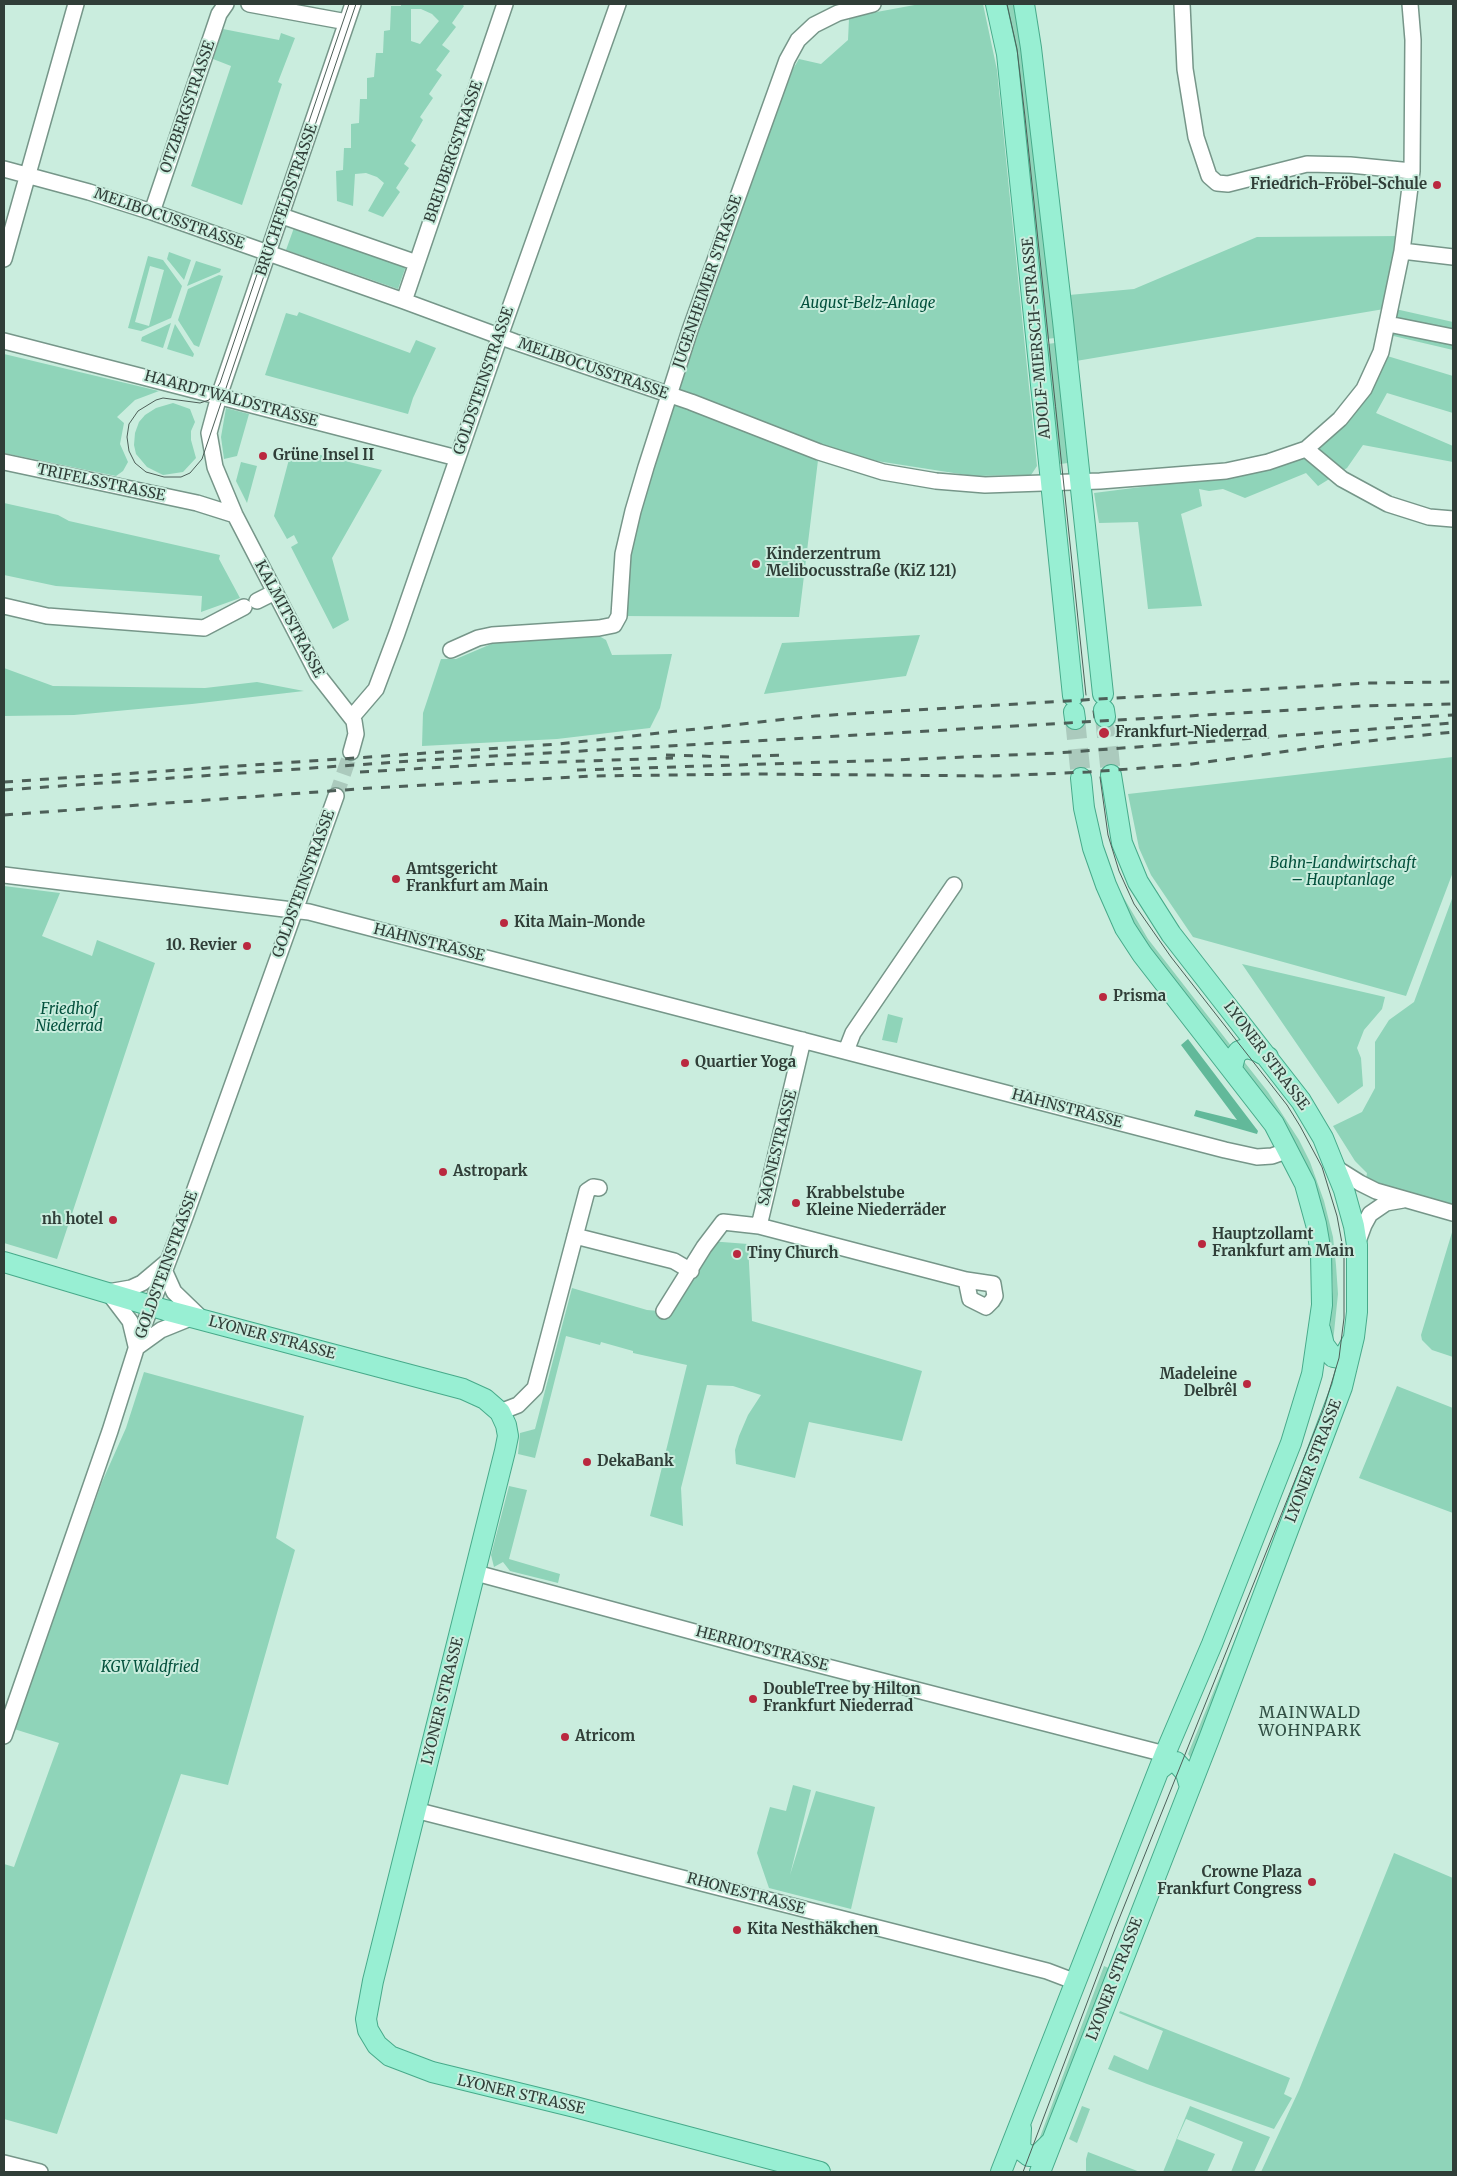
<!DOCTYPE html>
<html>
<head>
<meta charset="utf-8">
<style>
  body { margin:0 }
  #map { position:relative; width:1457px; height:2176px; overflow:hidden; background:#caedde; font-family:Merriweather,serif }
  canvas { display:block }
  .frame { position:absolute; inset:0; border:5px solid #303e38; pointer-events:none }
</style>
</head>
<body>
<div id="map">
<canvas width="1457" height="2176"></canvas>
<div class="frame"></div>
</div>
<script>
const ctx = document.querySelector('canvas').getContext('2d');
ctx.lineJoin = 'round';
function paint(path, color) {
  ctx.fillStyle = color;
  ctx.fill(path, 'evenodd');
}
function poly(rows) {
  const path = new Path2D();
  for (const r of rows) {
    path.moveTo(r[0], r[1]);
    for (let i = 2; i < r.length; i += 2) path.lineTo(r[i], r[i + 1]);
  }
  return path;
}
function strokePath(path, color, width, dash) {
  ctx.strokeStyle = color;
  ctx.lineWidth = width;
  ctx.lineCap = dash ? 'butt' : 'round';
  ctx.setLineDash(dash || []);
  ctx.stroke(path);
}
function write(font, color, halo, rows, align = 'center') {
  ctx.font = font + ' Merriweather,serif';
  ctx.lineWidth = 4;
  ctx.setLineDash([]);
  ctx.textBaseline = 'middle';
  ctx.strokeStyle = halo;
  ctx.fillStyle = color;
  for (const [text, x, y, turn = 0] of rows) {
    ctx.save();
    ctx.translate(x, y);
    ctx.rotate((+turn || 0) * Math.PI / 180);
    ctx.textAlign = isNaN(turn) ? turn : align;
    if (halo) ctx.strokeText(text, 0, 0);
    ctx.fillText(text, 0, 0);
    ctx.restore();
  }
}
const green = poly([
  [401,4,462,4,464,6,452,23,456,27,442,45,450,51,436,70,442,75,429,94,433,98,420,117,423,120,411,141,416,145,404,164,409,168,396,188,400,192,383,217,368,211,384,183,377,177,366,173,355,174,353,206,337,201,336,171,343,170,344,148,351,148,351,124,359,123,360,99,367,99,367,78,374,77,376,53,383,53,384,31,390,30,391,6,401,6],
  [411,9,421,9,432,14,439,21,420,44,411,41],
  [920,4,983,4,997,70,1037,466,1031,475,973,476,819,452,799,617,619,616,633,511,670,395,793,69,799,59,821,64,848,40,849,19,866,14],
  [1004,4,1016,4,1055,338,1046,339],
  [223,29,279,40,281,33,295,38,278,82,282,84,242,205,191,186,231,66,213,59],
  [295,225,407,263,398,289,286,250],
  [1404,236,1391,308,1453,322,1453,350,1385,334,1390,308,1076,361,1069,295,1134,289,1257,237],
  [169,252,191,260,184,280,167,259],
  [148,256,163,260,182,286,171,318,141,331,128,328],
  [150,266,164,270,149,326,135,322],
  [196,261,221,269,220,272,187,286],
  [219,275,223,276,199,347,194,345,178,320,188,289],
  [299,312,410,353,416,340,436,348,413,398,408,414,265,375,286,313,297,316],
  [171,323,163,348,141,341,142,337],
  [175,324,194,354,193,357,167,349],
  [1055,343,1068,463,1060,464,1047,344],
  [4,354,159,391,135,400,117,417,124,423,120,444,128,462,123,471,116,476,4,453],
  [1384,355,1453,376,1453,413,1387,393,1376,413,1453,446,1453,462,1363,445,1347,468,1318,486,1306,473,1245,498,1223,489,1209,491,1199,489,1202,506,1181,514,1202,606,1148,609,1138,522,1099,523,1094,493,1228,476,1306,449],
  [173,403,190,409,195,422,191,431,191,440,196,458,183,472,163,475,147,467,136,454,134,445,135,433,139,422,145,415,156,408],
  [226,408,249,414,237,456,224,459,221,437],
  [292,448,382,470,332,558,349,620,333,629,291,547,298,543,294,535,287,539,274,516],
  [241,462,257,466,247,503,236,481],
  [4,503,58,515,69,521,220,555,219,559,240,598,201,612,202,596,56,586,4,575],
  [920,635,906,676,764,694,782,643],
  [599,636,606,640,612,655,672,654,660,708,650,728,557,739,422,746,423,713,441,659,456,659,496,642],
  [4,668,53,686,205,688,257,682,304,691,192,704,74,715,4,716],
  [1453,757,1453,872,1406,996,1193,937,1151,875,1139,848,1128,794],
  [1093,796,1100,840,1111,876,1148,939,1232,1047,1228,1055,1147,952,1127,917,1101,854,1088,797],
  [4,886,60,893,42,936,92,956,97,940,155,963,57,1259,4,1243],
  [1453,896,1453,1204,1386,1187,1366,1179,1367,1173,1355,1161,1333,1126,1362,1112,1375,1088,1375,1042,1389,1020,1414,1002],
  [1242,964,1385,997,1382,1009,1364,1030,1357,1048,1361,1058,1363,1086,1338,1104],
  [888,1014,903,1018,897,1043,882,1040],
  [1242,1059,1268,1092,1299,1140,1310,1162,1324,1201,1333,1237,1336,1265,1338,1294,1333,1342,1329,1342,1333,1291,1331,1255,1242,1072],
  [1453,1229,1453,1357,1432,1350,1422,1340,1421,1335],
  [709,1241,748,1244,752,1321,922,1371,902,1441,809,1422,795,1478,736,1464,735,1450,739,1436,748,1415,761,1395,733,1386,707,1385,681,1488,683,1526,650,1516,687,1365,633,1353,633,1351,601,1342,600,1345,566,1336,535,1458,518,1454,520,1433,535,1429,572,1288,647,1310,671,1312,677,1305,694,1275],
  [1344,1362,1194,1763,1188,1754,1258,1583],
  [144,1372,304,1416,276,1538,295,1550,228,1785,181,1774,57,2134,4,2119,4,1864,14,1867,59,1743,14,1729,102,1482,126,1428],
  [1397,1386,1453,1408,1453,1513,1359,1478],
  [509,1486,527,1490,509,1559,560,1574,558,1583,510,1571,503,1562,494,1567,491,1555],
  [793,1785,811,1790,790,1875,816,1791,875,1807,851,1909,769,1888,757,1853,770,1807,786,1811],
  [1394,1853,1453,1878,1453,2172,1261,2172,1299,2090],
  [1104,1966,1113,1970,1043,2148,1034,2153],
  [1120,2011,1290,2078,1284,2094,1292,2098,1274,2129,1147,2084,1108,2069,1114,2055,1148,2070,1163,2031,1119,2013],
  [1082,2106,1090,2109,1077,2143,1069,2139],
  [1190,2106,1270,2137,1254,2172,1231,2172,1243,2142,1186,2119,1177,2139,1215,2154,1207,2172,1163,2172],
  [1088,2152,1140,2172,1086,2172,1086,2159]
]);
const water = poly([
  [1188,1039,1258,1131,1257,1134,1194,1116,1196,1110,1237,1120,1181,1045]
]);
const minorTunnel = poly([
  [336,796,351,752]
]);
const majorTunnel = poly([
  [1105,717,1111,775],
  [1075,719,1081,778]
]);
const minor = poly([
  [249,4,347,22],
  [1182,4,1185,69,1196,137,1209,176,1217,183,1228,184,1307,164,1350,165,1412,171],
  [4,169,89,192,152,212,404,301,515,342,691,402,819,452,883,472,936,481,985,485,1100,481,1226,471,1268,462,1306,449,1340,419,1364,389,1381,352,1402,251,1412,171,1413,40,1410,4],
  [152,212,219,14,226,4],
  [282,216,417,263],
  [1402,251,1453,257],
  [4,259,76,4],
  [404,301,505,4],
  [1388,324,1453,337],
  [4,341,457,458],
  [1306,449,1342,479,1388,504,1429,517,1453,519],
  [4,462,197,503,235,515],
  [257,601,275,592],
  [4,606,47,616,204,628,244,607],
  [451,650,478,638,492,635,599,628,614,625,619,616,623,554,633,511,646,467,690,330,787,60,798,40,814,25,838,13,873,4],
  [352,717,376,689,397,633,500,336,618,4],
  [351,752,356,734,354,721,318,675,235,515,215,467,209,433,219,396,353,4],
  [4,875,309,912,1225,1150,1257,1157,1272,1156,1289,1150],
  [846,1051,853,1033,954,885],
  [1336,1168,1360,1183,1376,1191,1453,1213],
  [759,1226,966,1280],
  [575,1236,674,1261,691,1271],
  [1357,1244,1364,1225,1370,1214,1386,1203,1403,1200],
  [165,1272,174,1292,203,1320],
  [966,1280,993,1284,995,1296,992,1301,986,1307,970,1299,966,1280],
  [108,1292,131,1288,142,1283,167,1262],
  [108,1292,130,1321,136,1346],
  [664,1311,704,1247,723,1222,759,1226,803,1040],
  [136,1348,161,1330,193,1317],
  [500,1412,518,1405,535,1388,587,1191,593,1187,599,1188],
  [476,1573,750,1647,1165,1754],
  [4,1736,110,1431,142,1330,185,1217,336,796],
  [415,1810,1047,1971,1076,1982],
  [4,2163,40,2172]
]);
const major = poly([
  [996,4,1007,54,1073,696],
  [1024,4,1031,48,1063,321,1103,694],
  [1104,710,1105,717],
  [1074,712,1075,719],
  [1232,1068,1235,1056,1239,1051,1247,1048,1257,1051,1268,1057],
  [4,1262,165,1310,463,1389,485,1399,500,1412,506,1425,508,1436,505,1451,373,1981,366,2019,368,2030,377,2045,390,2056,432,2072,575,2107,820,2172],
  [1320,1329,1324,1345,1333,1357,1339,1358,1346,1353,1353,1340],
  [1159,1770,1169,1762,1176,1762,1186,1773,1190,1787],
  [1021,2128,1020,2149,1029,2156,1035,2156,1041,2152,1051,2142],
  [1001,2172,1165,1754,1212,1644,1291,1443,1312,1374,1322,1305,1321,1253,1316,1224,1305,1184,1274,1124,1142,954,1125,928,1106,885,1093,848,1084,808,1081,778],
  [1040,2172,1209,1739,1342,1387,1354,1337,1357,1312,1357,1245,1354,1226,1344,1190,1323,1138,1301,1101,1171,934,1138,882,1122,843,1111,775]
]);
const tram = poly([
  [349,4,220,383,209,400,200,403,163,398,156,400,138,411,129,424,127,437,129,451,135,463,146,472,164,477,181,477,190,473,202,459,356,4],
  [1007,4,1017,49,1025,117,1086,695],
  [1093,711,1094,718],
  [1023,2172,1115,1929,1324,1408,1339,1358,1344,1318,1344,1254,1337,1216,1322,1167,1300,1126,1287,1105,1171,957,1134,904,1119,871,1108,835,1100,777]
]);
const rail = poly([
  [1394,719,1453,715],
  [666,755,731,757],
  [752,756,787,755],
  [577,770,894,760,1057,753,1453,723],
  [360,772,498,764,673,758],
  [4,782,559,744,815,716,1368,683,1453,682],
  [4,790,425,760,1361,706,1453,704],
  [4,815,371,788,592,776,755,774,995,776,1088,772,1184,765,1349,743,1453,732]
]);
const markers = [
  [1437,185,5,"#ba283f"],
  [263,456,5,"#ba283f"],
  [756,564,5,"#ba283f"],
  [1104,733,6,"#ba283f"],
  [396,879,5,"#ba283f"],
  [504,923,5,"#ba283f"],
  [247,946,5,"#ba283f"],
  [1103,997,5,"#ba283f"],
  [685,1063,5,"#ba283f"],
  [443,1172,5,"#ba283f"],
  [796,1203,5,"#ba283f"],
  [113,1220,5,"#ba283f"],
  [1202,1244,5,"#ba283f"],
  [737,1254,5,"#ba283f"],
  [1247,1384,5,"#ba283f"],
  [587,1462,5,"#ba283f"],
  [753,1699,5,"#ba283f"],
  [565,1737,5,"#ba283f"],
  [1312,1882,5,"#ba283f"],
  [737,1930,5,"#ba283f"]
];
const streetNames = [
  ["OTZBERGSTRASSE",188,107,-71],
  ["BREUBERGSTRASSE",454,152,-71],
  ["BRUCHFELDSTRASSE",287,200,-71],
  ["MELIBOCUSSTRASSE",169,219,19],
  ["JUGENHEIMER STRASSE",708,282,-71],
  ["ADOLF-MIERSCH-STRASSE",1037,338,-95],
  ["MELIBOCUSSTRASSE",593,369,19],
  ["GOLDSTEINSTRASSE",484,381,-71],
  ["HAARDTWALDSTRASSE",231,399,15],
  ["TRIFELSSTRASSE",101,483,12],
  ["KALMITSTRASSE",289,619,62],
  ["GOLDSTEINSTRASSE",304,884,-70],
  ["HAHNSTRASSE",429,943,14],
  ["LYONER STRASSE",1266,1056,53],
  ["HAHNSTRASSE",1067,1109,15],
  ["SAONESTRASSE",778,1148,-76],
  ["GOLDSTEINSTRASSE",167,1265,-70],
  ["LYONER STRASSE",272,1338,15],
  ["LYONER STRASSE",1314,1461,-69],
  ["HERRIOTSTRASSE",762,1649,15],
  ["LYONER STRASSE",443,1701,-76],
  ["RHONESTRASSE",746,1894,15],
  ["LYONER STRASSE",1115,1979,-69],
  ["LYONER STRASSE",521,2095,13]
];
const poiNames = [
  ["Friedrich-Fröbel-Schule",1427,185,"right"],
  ["Grüne Insel II",273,456],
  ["Kinderzentrum",766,555],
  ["Melibocusstraße (KiZ 121)",766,572],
  ["Frankfurt-Niederrad",1115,733],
  ["Amtsgericht",406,870],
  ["Frankfurt am Main",406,887],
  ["Kita Main-Monde",514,923],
  ["10. Revier",237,946,"right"],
  ["Prisma",1113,997],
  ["Quartier Yoga",695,1063],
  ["Astropark",453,1172],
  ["Krabbelstube",806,1194],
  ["Kleine Niederräder",806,1211],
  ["nh hotel",103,1220,"right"],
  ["Hauptzollamt",1212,1235],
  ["Frankfurt am Main",1212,1252],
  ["Tiny Church",747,1254],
  ["Madeleine",1237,1375,"right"],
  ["Delbrêl",1237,1392,"right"],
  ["DekaBank",597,1462],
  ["DoubleTree by Hilton",763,1690],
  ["Frankfurt Niederrad",763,1707],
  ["Atricom",575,1737],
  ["Crowne Plaza",1302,1873,"right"],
  ["Frankfurt Congress",1302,1890,"right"],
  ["Kita Nesthäkchen",747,1930]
];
const parkNames = [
  ["August-Belz-Anlage",868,304],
  ["Bahn-Landwirtschaft",1343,864],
  ["– Hauptanlage",1343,881],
  ["Friedhof",69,1010],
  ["Niederrad",69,1027],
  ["KGV Waldfried",150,1668]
];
const neighbourhoodNames = [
  ["MAINWALD",1310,1713],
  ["WOHNPARK",1310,1731]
];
paint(green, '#8fd4b9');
paint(water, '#62b99a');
strokePath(minorTunnel, '#abcabd', 15, [15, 8]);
strokePath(majorTunnel, '#abcabd', 20, [20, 10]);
strokePath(minor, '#769689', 18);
strokePath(major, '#47aa8a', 22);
strokePath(minor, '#fff', 15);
strokePath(major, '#98efd3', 20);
strokePath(tram, '#4d5f58', 1);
strokePath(rail, '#4d5f58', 3, [9, 9]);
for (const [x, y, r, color] of markers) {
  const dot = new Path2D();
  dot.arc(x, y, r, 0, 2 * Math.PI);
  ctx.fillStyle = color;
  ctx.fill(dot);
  strokePath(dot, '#caedde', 2);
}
write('15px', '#303e38', '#caedde', streetNames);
write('bold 15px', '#303e38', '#caedde', poiNames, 'left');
write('italic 15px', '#04513d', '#caedde', parkNames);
ctx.letterSpacing = '1px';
write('16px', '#314f44', '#caedde', neighbourhoodNames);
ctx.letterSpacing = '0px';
</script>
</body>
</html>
